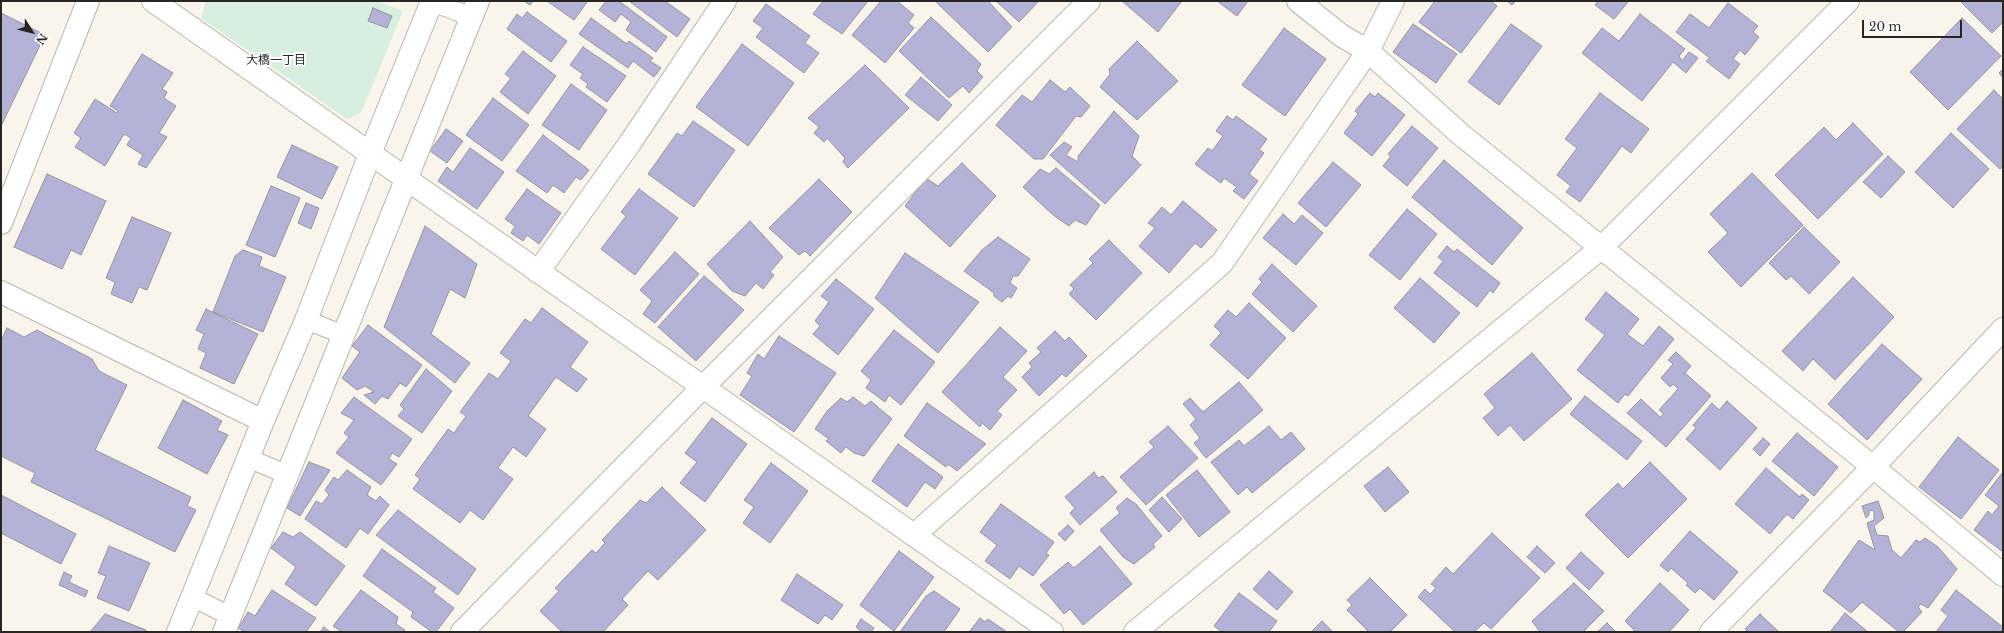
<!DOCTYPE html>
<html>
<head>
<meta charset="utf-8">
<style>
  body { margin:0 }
  #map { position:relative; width:2004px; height:633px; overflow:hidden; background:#f9f4ec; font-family:"Libre Baskerville",serif }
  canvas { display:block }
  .frame { position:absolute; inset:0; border:2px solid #282623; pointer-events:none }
  .north { position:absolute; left:12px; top:12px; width:40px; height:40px; -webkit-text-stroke:3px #fff; paint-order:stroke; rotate:126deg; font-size:11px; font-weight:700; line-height:16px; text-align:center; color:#282623 }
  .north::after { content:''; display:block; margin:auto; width:14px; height:18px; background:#282623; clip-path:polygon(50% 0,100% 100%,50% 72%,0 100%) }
  .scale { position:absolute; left:1862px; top:20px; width:100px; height:18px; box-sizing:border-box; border:2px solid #282623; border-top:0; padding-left:5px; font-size:12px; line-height:14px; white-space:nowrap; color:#282623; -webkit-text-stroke:3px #fff; paint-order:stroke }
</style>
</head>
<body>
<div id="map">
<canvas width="2004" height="633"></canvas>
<div class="frame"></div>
<div class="north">N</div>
<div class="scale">20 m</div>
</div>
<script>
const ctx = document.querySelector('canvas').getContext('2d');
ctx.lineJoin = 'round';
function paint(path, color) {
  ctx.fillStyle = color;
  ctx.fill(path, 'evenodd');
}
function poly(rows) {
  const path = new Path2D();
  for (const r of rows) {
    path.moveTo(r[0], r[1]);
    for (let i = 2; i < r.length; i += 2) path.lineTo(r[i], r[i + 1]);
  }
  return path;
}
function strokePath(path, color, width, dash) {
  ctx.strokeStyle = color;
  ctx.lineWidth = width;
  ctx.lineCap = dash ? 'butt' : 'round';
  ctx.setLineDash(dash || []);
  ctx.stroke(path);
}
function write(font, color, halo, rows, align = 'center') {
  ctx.font = font + ' "Libre Baskerville","Noto Sans JP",serif';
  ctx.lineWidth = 4;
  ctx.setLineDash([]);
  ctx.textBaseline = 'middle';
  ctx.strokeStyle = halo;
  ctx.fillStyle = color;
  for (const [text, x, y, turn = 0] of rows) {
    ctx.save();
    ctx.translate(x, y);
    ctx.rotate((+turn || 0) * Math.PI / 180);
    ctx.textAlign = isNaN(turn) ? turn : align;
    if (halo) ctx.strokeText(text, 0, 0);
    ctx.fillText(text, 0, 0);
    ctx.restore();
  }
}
const green = poly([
  [206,1,378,1,403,11,361,113,347,119,201,18]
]);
const building = poly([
  [524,1,533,1,530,5,524,1],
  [547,1,588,1,574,20,547,1],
  [606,1,619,1,667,37,656,52,626,30,631,22,621,14,615,22,599,10,606,1],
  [629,1,665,1,690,19,677,37,629,1],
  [823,1,868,1,842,34,813,14,823,1],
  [881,1,897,1,914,15,908,23,914,28,885,63,852,35,881,1],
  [935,1,988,1,1012,27,988,52,935,1],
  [996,1,1039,1,1019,22,996,1],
  [1122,1,1182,1,1158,32,1122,1],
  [1217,1,1248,1,1237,16,1217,1],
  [1435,1,1491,1,1497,6,1461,53,1419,22,1435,1],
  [1507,1,1516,1,1512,5,1507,1],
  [1598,1,1626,1,1628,2,1614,19,1595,5,1598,1],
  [1960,1,2003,1,2003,22,1992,33,1960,1],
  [1728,3,1758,26,1753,32,1759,37,1745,55,1740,50,1733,59,1740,64,1729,79,1706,61,1710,58,1676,32,1690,14,1709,28,1728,3],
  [766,4,810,36,805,43,819,53,804,73,756,37,763,28,753,21,766,4],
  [373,8,392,16,387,28,368,21,373,8],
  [527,12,567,41,551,62,507,29,517,14,522,18,527,12],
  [1,13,45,35,1,126,1,13],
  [1640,14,1685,49,1679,56,1682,61,1689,52,1698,58,1686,73,1673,62,1642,101,1582,53,1602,28,1619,41,1640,14],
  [931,17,981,64,977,71,983,77,969,93,963,86,949,98,899,51,931,17],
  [591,18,627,44,629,41,653,58,650,61,661,68,654,77,633,61,628,68,579,34,591,18],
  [1962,18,2001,56,1948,110,1910,72,1962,18],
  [1413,24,1457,54,1436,83,1393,52,1413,24],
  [1511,24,1542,46,1499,105,1468,82,1511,24],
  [1284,28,1326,59,1285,116,1242,85,1284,28],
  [1137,41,1178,81,1137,120,1100,87,1110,74,1109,69,1137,41],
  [742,44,794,83,748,146,696,107,742,44],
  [583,47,626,76,607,102,586,87,588,84,580,78,583,74,570,65,583,47],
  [523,51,556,76,528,114,500,92,511,78,505,74,523,51],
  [142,54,173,73,162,89,167,92,164,98,176,106,159,133,167,137,146,168,138,164,143,155,127,145,131,138,124,134,105,166,75,147,81,138,74,133,95,99,117,113,118,111,110,106,142,54],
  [865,65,909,108,848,168,843,162,845,158,827,138,824,142,814,133,819,127,808,118,865,65],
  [2003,69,2003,78,1999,73,2003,69],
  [921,77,952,105,938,121,905,95,921,77],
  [1050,80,1065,92,1070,87,1090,106,1081,117,1076,116,1043,159,1034,159,996,125,1022,95,1032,102,1050,80],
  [571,84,607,110,579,150,542,125,571,84],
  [1994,90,2003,99,2003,166,2000,169,1957,129,1994,90],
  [1370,93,1375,97,1378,93,1405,115,1372,156,1344,133,1358,114,1355,111,1370,93],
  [1600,93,1649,129,1631,153,1622,146,1580,202,1566,192,1571,186,1557,175,1577,148,1565,139,1600,93],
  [493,98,529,125,502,161,466,135,493,98],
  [1114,111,1139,136,1132,156,1141,165,1105,204,1050,155,1064,142,1072,147,1066,155,1078,162,1078,156,1114,111],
  [1227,116,1233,120,1236,116,1267,139,1259,150,1264,153,1249,174,1258,181,1244,199,1233,191,1237,187,1224,178,1221,183,1195,164,1208,148,1212,151,1223,136,1216,131,1227,116],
  [693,121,735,150,694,207,648,174,677,133,682,136,693,121],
  [1853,123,1883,154,1818,219,1775,175,1824,127,1836,140,1853,123],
  [1412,126,1438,148,1407,186,1383,166,1391,156,1388,154,1412,126],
  [446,129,463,141,447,163,430,151,446,129],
  [1951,133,1989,169,1953,208,1915,172,1951,133],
  [543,135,589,170,581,180,576,177,564,193,553,185,547,193,516,171,543,135],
  [292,145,338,167,322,199,277,177,292,145],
  [470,148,504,172,477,209,438,181,447,167,453,172,470,148],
  [1888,156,1905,172,1881,198,1863,182,1888,156],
  [1444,160,1523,228,1492,265,1412,197,1444,160],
  [1333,162,1361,185,1326,227,1298,203,1333,162],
  [962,163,996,196,950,247,905,206,926,178,938,186,962,163],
  [1056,168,1100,205,1086,225,1075,220,1069,226,1053,215,1023,187,1040,169,1049,174,1056,168],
  [1752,173,1803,225,1741,287,1708,252,1728,233,1710,214,1752,173],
  [47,174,106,201,81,255,71,250,62,269,14,247,47,174],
  [819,179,852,212,810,256,805,251,799,255,769,228,819,179],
  [271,186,300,198,275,257,246,245,271,186],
  [527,189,561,213,539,244,527,235,523,241,511,233,515,226,505,219,527,189],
  [639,189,678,218,635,275,601,249,626,216,621,212,639,189],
  [1183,201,1217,230,1201,248,1195,243,1169,273,1139,246,1155,228,1148,223,1162,207,1171,215,1183,201],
  [306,203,319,208,311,229,298,223,306,203],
  [1407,209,1437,234,1400,280,1369,255,1407,209],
  [1283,214,1294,224,1302,215,1323,233,1296,265,1263,238,1283,214],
  [132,217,171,233,147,290,139,287,132,303,111,294,115,282,106,278,132,217],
  [750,221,783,257,770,272,774,275,763,289,756,283,745,296,732,291,707,264,750,221],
  [425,226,477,264,465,298,450,289,431,334,470,363,455,383,384,327,425,226],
  [1804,227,1840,262,1809,294,1791,276,1786,280,1769,263,1804,227],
  [998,237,1030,259,1018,276,1013,276,1010,283,1017,288,1011,298,1008,296,1002,302,994,296,994,293,964,271,982,250,998,237],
  [1109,240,1142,273,1096,320,1069,294,1074,289,1070,285,1093,263,1089,259,1109,240],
  [1447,246,1454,252,1457,249,1500,283,1493,293,1490,290,1477,307,1434,273,1443,261,1438,257,1447,246],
  [243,250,262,257,259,266,286,277,263,332,213,312,235,256,243,250],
  [675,252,699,274,655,323,643,314,652,301,640,290,675,252],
  [905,253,979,302,938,353,875,298,905,253],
  [1272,264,1317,306,1293,332,1252,294,1262,282,1259,279,1272,264],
  [704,276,744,310,696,361,658,327,704,276],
  [1853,277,1894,317,1835,380,1813,359,1803,371,1782,351,1853,277],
  [1420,278,1460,313,1434,343,1394,308,1420,278],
  [836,279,874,309,838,355,813,334,820,326,815,321,829,302,821,296,836,279],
  [1606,292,1639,319,1627,334,1643,346,1659,326,1674,339,1628,396,1625,394,1618,403,1577,370,1605,335,1585,319,1606,292],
  [1249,303,1286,338,1248,379,1210,345,1221,333,1214,326,1228,310,1236,317,1249,303],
  [542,308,588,342,570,367,587,379,577,392,556,377,528,416,546,429,526,457,513,447,498,468,513,479,483,520,470,510,460,523,413,489,420,479,415,475,448,429,454,433,466,416,460,412,489,373,498,379,511,361,500,353,525,319,531,323,542,308],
  [206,309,258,334,234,384,200,368,206,353,198,349,204,334,196,330,206,309],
  [368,325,422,365,406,387,400,383,388,399,382,396,375,404,364,395,374,392,365,386,357,390,342,378,360,352,352,346,368,325],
  [1000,327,1027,351,1003,377,1017,390,997,411,1002,415,990,430,982,423,980,427,942,392,1000,327],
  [7,328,24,337,37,330,92,359,99,371,127,385,95,450,191,497,187,506,196,510,175,552,31,482,35,473,1,456,1,341,7,328],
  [894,330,935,362,901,405,889,395,885,402,866,388,871,380,861,371,894,330],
  [1055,331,1065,341,1069,337,1087,356,1066,377,1062,374,1039,396,1022,377,1032,367,1029,363,1041,352,1037,348,1055,331],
  [779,336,836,373,794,432,740,395,752,376,747,373,758,354,764,359,779,336],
  [1882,344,1922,379,1867,440,1828,404,1882,344],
  [1676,352,1691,366,1685,373,1711,396,1666,447,1627,413,1641,399,1660,417,1664,414,1659,410,1678,389,1673,384,1670,387,1661,378,1673,364,1668,360,1676,352],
  [1532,353,1572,399,1524,441,1510,425,1498,436,1483,418,1495,408,1484,394,1532,353],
  [426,369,452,391,422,433,398,416,404,409,400,405,426,369],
  [1239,382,1263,410,1206,458,1194,443,1200,438,1190,425,1196,419,1183,404,1190,398,1203,412,1239,382],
  [1585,396,1642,441,1627,460,1570,414,1585,396],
  [354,397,412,439,399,457,392,453,389,459,397,464,381,485,336,453,349,437,344,433,354,420,341,413,354,397],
  [853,397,865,406,871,401,892,419,864,456,854,453,846,447,841,453,826,441,829,439,815,429,827,411,841,398,847,402,853,397],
  [183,400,222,421,217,430,228,435,207,474,158,448,183,400],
  [1727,401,1757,428,1720,470,1686,439,1696,428,1693,425,1712,403,1719,410,1727,401],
  [927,403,986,444,957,471,948,464,946,467,904,436,927,403],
  [712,418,747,444,705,502,680,483,697,462,685,453,712,418],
  [1168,426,1198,458,1146,505,1120,477,1154,447,1149,442,1168,426],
  [1269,426,1281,440,1291,432,1305,449,1252,493,1247,487,1238,495,1211,462,1239,440,1244,446,1269,426],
  [1797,433,1838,467,1814,496,1772,461,1797,433],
  [1958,437,1999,470,1961,519,1919,487,1958,437],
  [1763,438,1770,444,1760,456,1753,449,1763,438],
  [898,444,943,477,935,489,925,482,907,507,872,481,898,444],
  [309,462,330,470,300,516,287,508,309,462],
  [1650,462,1687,499,1628,558,1585,515,1618,483,1623,489,1650,462],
  [771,463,808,491,770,543,743,523,754,507,744,500,771,463],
  [1388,467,1409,492,1385,512,1364,486,1388,467],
  [1766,468,1800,497,1802,494,1809,500,1793,519,1787,514,1770,534,1735,504,1766,468],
  [347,470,371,487,367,495,376,501,380,496,389,505,368,534,360,528,346,548,305,519,316,501,322,504,329,495,325,490,334,477,338,480,347,470],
  [1197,470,1230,512,1199,537,1166,495,1197,470],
  [1094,472,1098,478,1103,476,1117,492,1080,525,1070,513,1075,508,1065,497,1094,472],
  [2003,472,2003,552,1974,530,1988,511,1992,515,1999,506,1985,495,2003,472],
  [662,487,706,530,658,580,648,571,622,599,628,605,603,632,562,632,540,611,559,591,555,588,592,550,596,553,605,543,602,540,640,500,646,503,662,487],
  [1,495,76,534,61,564,1,533,1,495],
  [1162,497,1182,519,1169,532,1149,510,1162,497],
  [1127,498,1136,504,1162,536,1153,544,1155,547,1134,564,1123,557,1100,530,1120,513,1116,508,1127,498],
  [1878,501,1884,518,1874,526,1877,535,1888,536,1892,550,1901,558,1916,540,1920,542,1925,538,1938,547,1957,569,1928,608,1921,604,1918,607,1922,612,1903,632,1899,632,1862,602,1851,613,1823,591,1859,540,1875,550,1867,523,1874,520,1874,511,1869,510,1869,515,1866,518,1862,506,1878,501],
  [1001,504,1054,542,1046,553,1049,555,1033,576,1019,566,1010,579,985,561,997,545,980,532,1001,504],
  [398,510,476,569,458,595,376,535,398,510],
  [1068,525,1074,531,1065,541,1058,534,1068,525],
  [1690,531,1738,572,1714,600,1700,588,1695,593,1686,585,1688,583,1671,568,1668,572,1660,565,1690,531],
  [283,532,293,537,300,532,345,566,316,606,285,584,296,567,271,548,283,532],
  [1492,533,1540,578,1491,629,1484,623,1474,632,1455,632,1418,597,1425,589,1430,594,1436,588,1431,584,1446,567,1453,574,1492,533],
  [109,546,150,563,129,611,97,598,106,576,98,573,109,546],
  [1100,546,1132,584,1083,625,1070,609,1064,614,1040,585,1068,562,1074,568,1100,546],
  [1537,546,1555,563,1545,573,1527,557,1537,546],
  [382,549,436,588,433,592,454,608,436,632,432,632,411,617,413,612,363,576,382,549],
  [899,551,934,577,894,631,860,605,899,551],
  [1581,552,1604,573,1589,590,1566,568,1581,552],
  [1269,571,1293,592,1277,610,1253,589,1269,571],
  [64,572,72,576,69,582,88,591,85,597,59,585,64,572],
  [797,574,843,605,832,620,825,615,818,624,781,600,797,574],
  [1370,578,1407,615,1390,632,1369,632,1347,610,1352,605,1347,600,1370,578],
  [1574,583,1604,611,1583,632,1540,632,1532,621,1574,583],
  [1660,583,1689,610,1669,632,1636,632,1625,621,1660,583],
  [272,590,316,618,306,632,245,632,238,628,248,612,255,616,272,590],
  [361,590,398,617,396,624,405,630,403,632,342,632,333,626,361,590],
  [1956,590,2003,627,2003,632,1936,632,1948,616,1941,610,1956,590],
  [934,591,960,609,944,632,900,632,926,596,934,591],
  [1239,593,1277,621,1269,632,1222,632,1214,626,1239,593],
  [1845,613,1868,632,1830,632,1845,613],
  [105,614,146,630,146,632,90,632,105,614],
  [1760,614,1779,632,1748,632,1745,629,1760,614],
  [980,618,985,622,988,619,1007,632,969,632,980,618],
  [861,619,874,628,871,632,862,632,856,627,861,619],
  [1322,621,1333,632,1311,632,1322,621],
  [1607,623,1616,632,1597,632,1607,623],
  [324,627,330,632,320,632,324,627]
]);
const service = poly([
  [432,2,472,17],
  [306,320,344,335],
  [248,458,288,475],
  [192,597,230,616]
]);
const minor = poly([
  [153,1,1052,632],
  [1298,1,1342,36,1368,51,1459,133,1873,467,2003,575],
  [1,223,88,1],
  [538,272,630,143,725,1],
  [1,292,263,421],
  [914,535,1222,263,1368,51,1393,1],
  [178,632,263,421,306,320,370,154,432,1],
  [224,632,478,1],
  [462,632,703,387,1089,1],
  [1711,632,1873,467,2003,329]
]);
const tertiary = poly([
  [1135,632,1601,248,1848,1]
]);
const neighbourhoodNames = [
  ["大橋一丁目",276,61]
];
paint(green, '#d8eede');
paint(building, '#b4b3d7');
strokePath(building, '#95959d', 1);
strokePath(service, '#bbb7af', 20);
strokePath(minor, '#bbb7af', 24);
strokePath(tertiary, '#bbb7af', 24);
strokePath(service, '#fff', 18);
strokePath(minor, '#fff', 22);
strokePath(tertiary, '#fff', 22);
write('12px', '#282623', '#fff', neighbourhoodNames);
</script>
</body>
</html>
